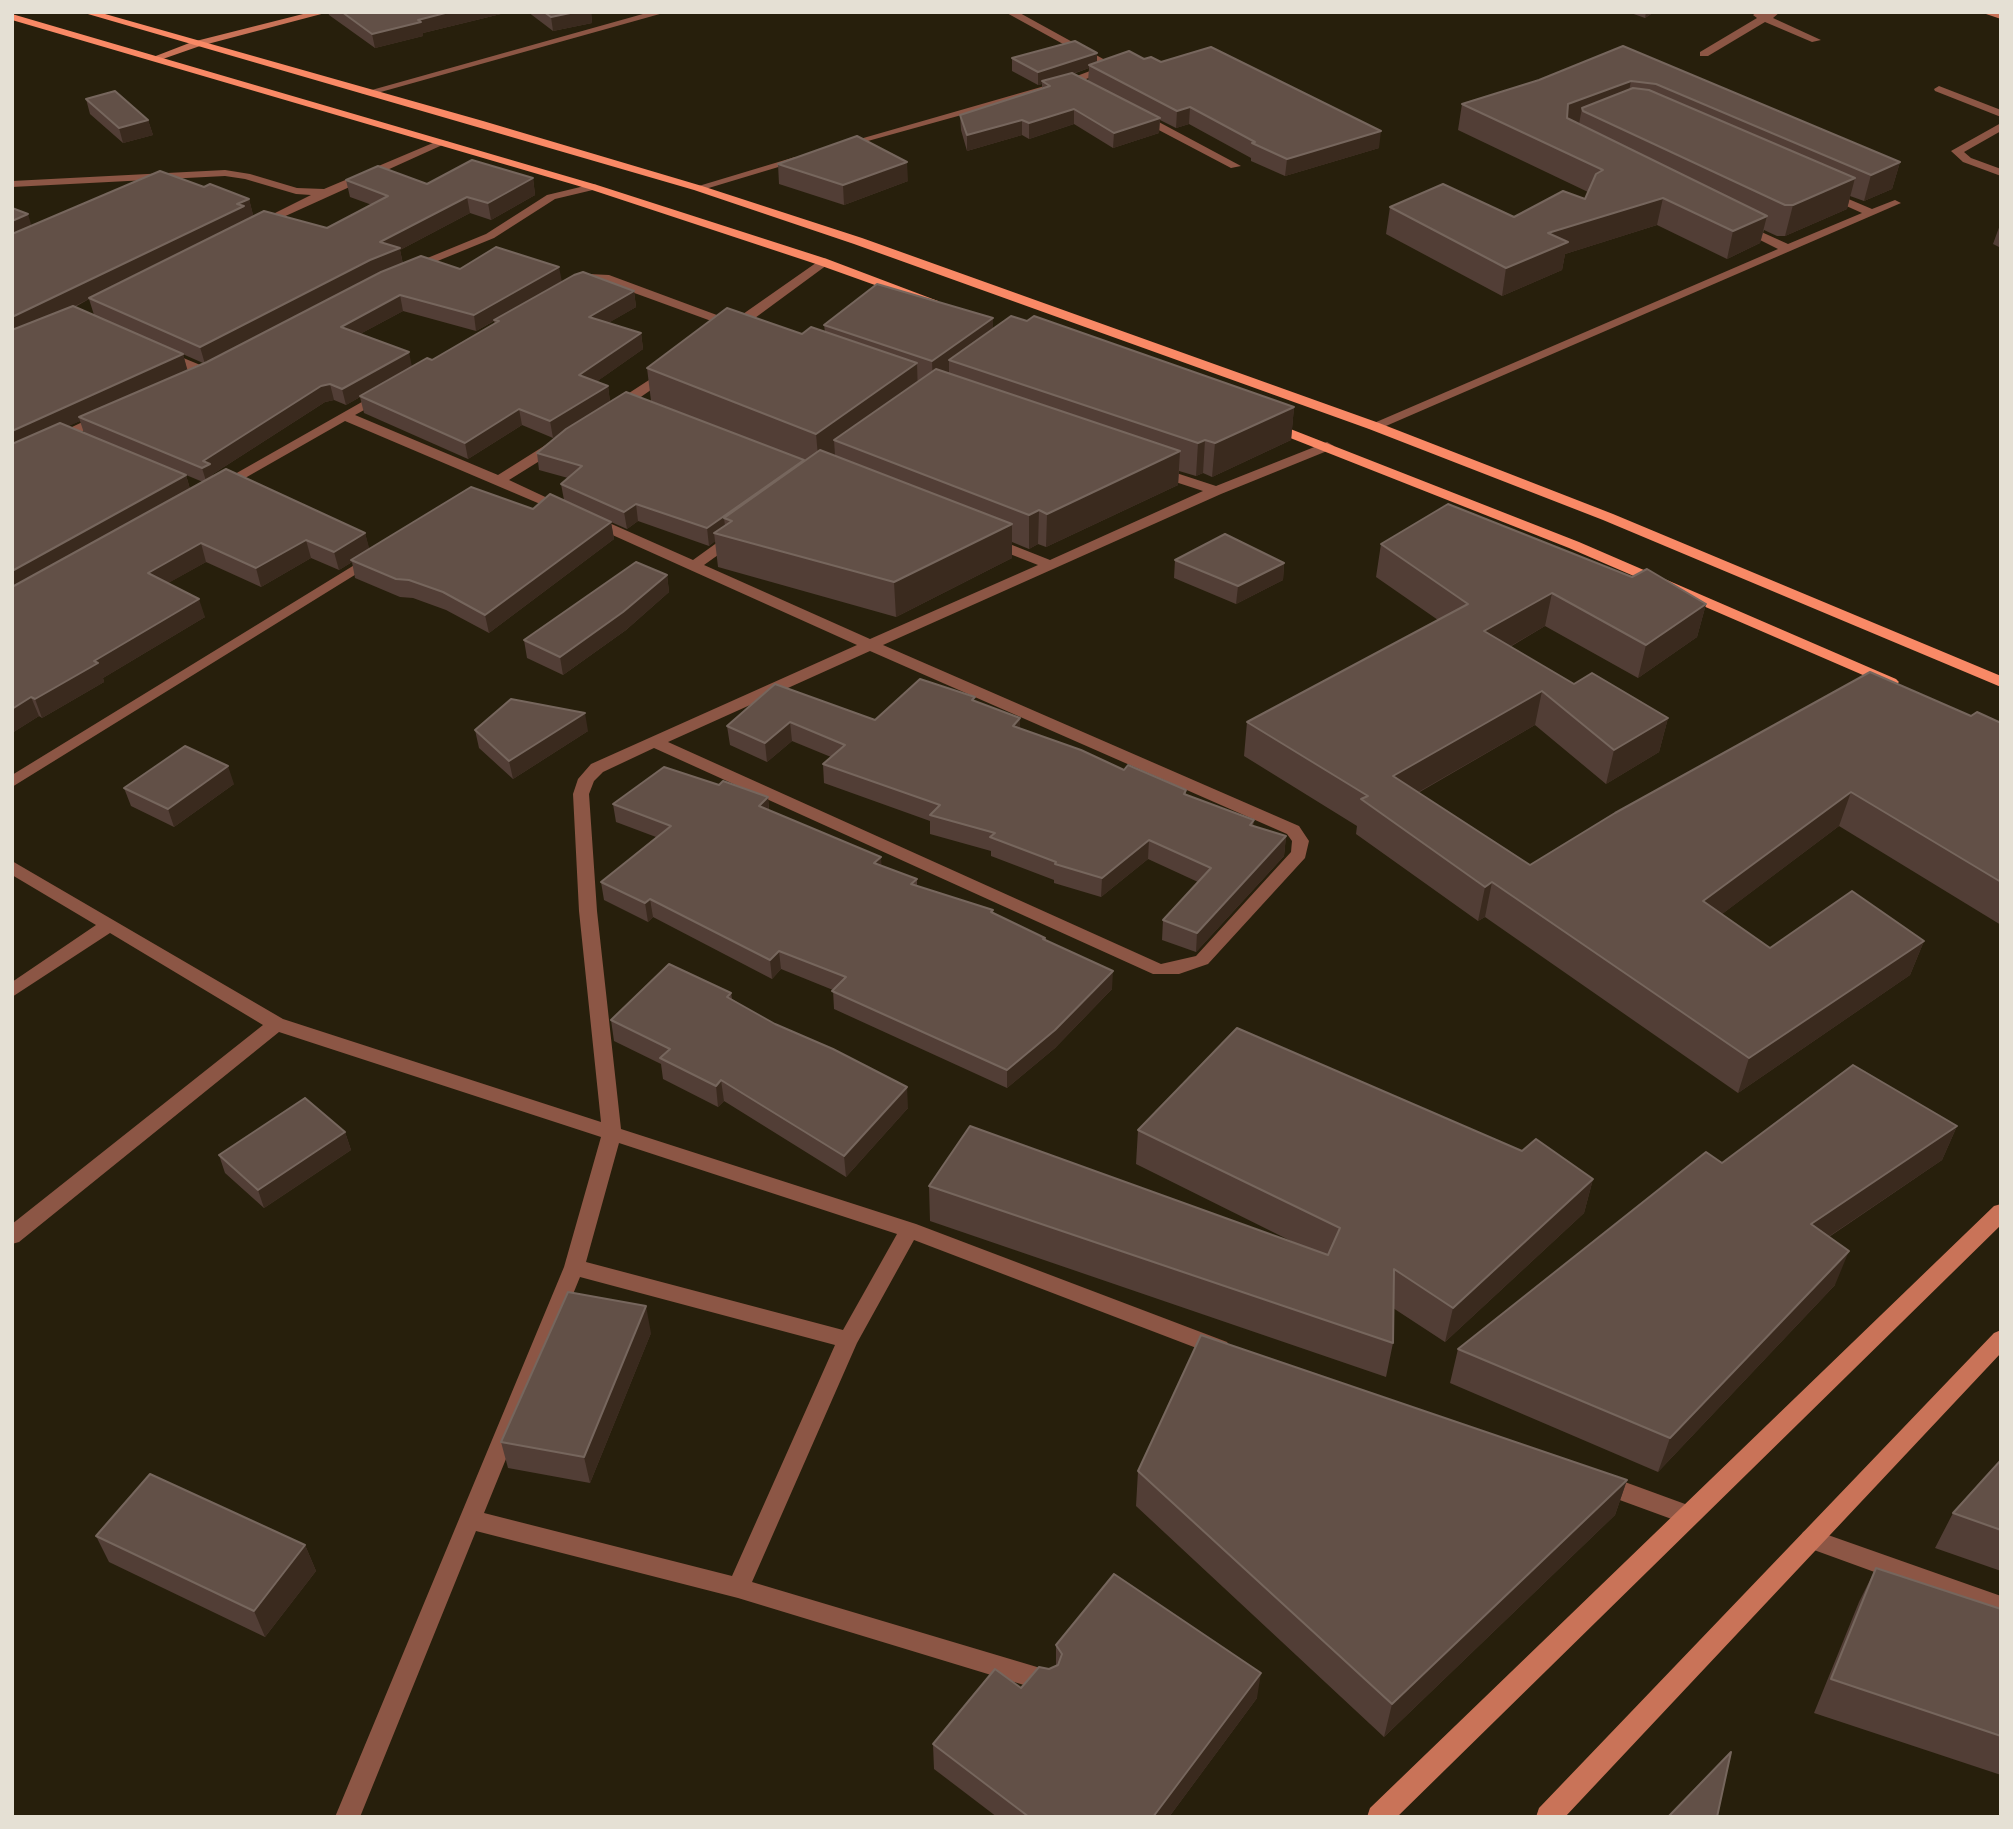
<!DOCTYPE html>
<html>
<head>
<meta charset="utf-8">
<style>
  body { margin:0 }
  #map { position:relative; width:2013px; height:1829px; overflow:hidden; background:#271f0c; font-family:"PT Sans Narrow",sans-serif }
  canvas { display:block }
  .frame { position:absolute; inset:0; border:14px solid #e5e0d4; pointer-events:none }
</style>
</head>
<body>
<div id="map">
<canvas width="2013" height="1829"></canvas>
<div class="frame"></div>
</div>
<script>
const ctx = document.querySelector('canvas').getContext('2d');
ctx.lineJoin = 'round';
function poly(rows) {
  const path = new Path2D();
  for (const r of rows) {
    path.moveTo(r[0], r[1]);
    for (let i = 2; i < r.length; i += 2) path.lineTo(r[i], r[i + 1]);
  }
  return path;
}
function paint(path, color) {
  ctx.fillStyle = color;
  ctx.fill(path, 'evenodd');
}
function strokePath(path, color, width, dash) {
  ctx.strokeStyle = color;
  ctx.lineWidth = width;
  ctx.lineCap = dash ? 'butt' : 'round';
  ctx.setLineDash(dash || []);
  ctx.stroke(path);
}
const street = poly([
  [650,12,667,12,370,95,361,93,650,12],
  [1005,12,1018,12,1116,66,1077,83,839,149,839,145,1069,79,1103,66,1005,12],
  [1757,12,1780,12,1773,18,1821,40,1812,42,1765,22,1708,56,1700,56,1700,52,1757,18,1753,15,1757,12],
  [1939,86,2001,110,2001,117,1935,91,1934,89,1939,86],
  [1134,113,1142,113,1241,166,1231,168,1134,117,1134,113],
  [2001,123,2001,131,1964,152,1971,158,2001,169,2001,176,1963,162,1951,151,2001,123],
  [440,140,449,142,259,228,253,225,255,223,311,195,296,194,245,179,225,176,12,187,12,181,225,170,250,174,297,188,324,189,440,140],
  [795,157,805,159,702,190,692,188,795,157],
  [593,184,597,185,597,189,555,199,494,238,413,271,403,268,486,234,547,195,593,184],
  [1824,192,1832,192,1872,209,1895,200,1901,203,1379,429,1369,429,1367,426,1778,249,1738,229,1738,225,1746,225,1788,244,1862,213,1824,196,1824,192],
  [823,258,827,259,827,265,740,329,729,333,723,329,725,326,607,283,590,282,574,287,568,283,589,274,609,275,733,321,823,258],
  [164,350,210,369,211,372,210,375,200,375,159,357,158,354,164,350],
  [669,367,674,368,674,374,619,412,609,412,609,406,669,367],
  [383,390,390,394,388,397,355,415,498,475,552,441,562,441,562,447,509,480,571,509,564,513,559,512,345,421,224,490,214,490,212,487,383,390],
  [104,412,111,416,109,419,12,464,12,455,104,412],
  [1327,442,1334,446,1332,449,1221,494,883,645,1299,826,1309,841,1305,858,1208,964,1179,974,1153,974,654,748,603,772,594,781,589,794,597,911,621,1129,916,1224,1227,1342,1231,1348,1227,1354,1220,1357,914,1240,857,1343,752,1582,1047,1670,1055,1673,1059,1681,1055,1689,1047,1692,738,1598,476,1531,360,1817,335,1817,564,1267,601,1137,279,1032,19,1242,12,1244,12,1224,263,1025,110,933,12,997,12,982,96,925,12,875,12,861,283,1019,601,1122,579,911,573,794,578,779,591,764,857,645,588,524,588,518,598,518,693,560,729,534,739,534,739,540,704,565,870,639,1038,565,987,545,985,542,987,539,997,539,1050,560,1203,491,1151,474,1151,468,1161,468,1216,486,1327,442],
  [870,651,1287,834,1292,841,1291,852,1196,956,1161,964,668,742,870,651],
  [619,1143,897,1234,843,1330,586,1262,619,1143],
  [580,1277,835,1345,732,1576,484,1513,580,1277],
  [374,553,379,554,381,557,379,560,12,787,12,775,374,553],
  [1603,1474,1696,1508,1699,1515,1696,1522,1688,1525,1595,1491,1592,1484,1595,1477,1603,1474],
  [1811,1529,2001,1596,2001,1618,1803,1546,1800,1539,1803,1532,1811,1529]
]);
const secondary = poly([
  [311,12,329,12,200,46,157,61,148,59,192,42,311,12],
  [1984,12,2001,13,2001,19,1986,14,1984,12],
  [2001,1204,2001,1225,1397,1817,1367,1817,1370,1808,1994,1206,2001,1204],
  [2001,1330,2001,1353,1565,1817,1536,1817,1539,1808,1994,1333,2001,1330]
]);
const primary = poly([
  [81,12,98,12,483,121,702,186,862,238,1379,423,1613,514,2001,676,2001,687,1603,520,1369,429,854,244,694,190,81,12],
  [12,14,597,185,827,259,938,301,928,304,819,265,589,189,12,20,12,14],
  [1270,421,1579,542,1896,679,1899,682,1896,685,1886,685,1569,548,1265,428,1265,422,1270,421]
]);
const wall = poly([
  [328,12,509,12,423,33,423,36,375,48,329,15],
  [528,12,591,12,592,23,553,31],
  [1628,12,1654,12,1645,18],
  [1623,46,1900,162,1892,189,1864,201,1850,196,1847,209,1785,236,1777,236,1764,230,1760,243,1727,259,1657,225,1565,254,1562,270,1502,296,1386,234,1390,207,1514,217,1585,199,1588,192,1458,130,1462,104,1539,80],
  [1097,53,1097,62,1144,59,1161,62,1379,148,1285,176,1251,161,1251,158,1189,124,1176,128,1160,120,1159,133,1113,148,1074,124,1029,139,1022,135,967,151,961,130,960,115,1042,89,1042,84,1038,85,1012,71,1012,58],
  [1089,68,1088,81,1073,74],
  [86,99,148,120,153,135,123,143,90,114],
  [778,164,908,181,844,205,779,184],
  [533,178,535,195,491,220,470,213,400,250,403,264,460,269,634,291,636,307,608,323,641,333,643,349,596,382,608,386,610,402,704,422,651,401,647,368,802,334,825,332,824,325,993,318,993,329,1294,407,1291,440,1212,477,1203,473,1196,476,1179,471,1178,485,1046,547,1038,544,1029,549,1012,542,1012,558,896,617,718,567,715,541,709,546,638,521,627,529,611,522,614,539,489,633,446,610,413,598,400,597,355,578,352,562,339,570,311,558,261,587,206,562,168,583,205,617,103,678,104,682,42,718,39,716,12,733,32,226,204,187,249,199,253,215,247,218,247,219,327,228,372,205,350,197,346,180,427,184],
  [89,299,94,315,203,363,187,370,183,354,75,307],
  [403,311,476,331,494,321,495,324,432,360,412,367,360,334],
  [360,397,364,413,468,459,522,425,553,438,563,432,537,453,539,470,568,478,561,484,564,500,533,509,369,549,365,533,213,477,213,474,325,402,334,400,346,405],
  [80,421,84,433,68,426],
  [186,475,203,482,190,489],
  [2001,222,2001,248,1993,244],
  [1381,544,1632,577,1706,604,1697,637,1638,678,1545,626,1510,647,1574,684,1668,718,1659,752,1606,784,1535,725,1418,793,1530,865,1971,716,2001,723,2001,925,1839,826,1722,914,1770,948,1924,941,1910,975,1738,1093,1485,917,1478,921,1356,834,1357,826,1244,756,1247,722,1438,620,1376,577],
  [1175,560,1284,563,1283,580,1236,604,1174,578],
  [667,575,669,592,626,630,563,675,527,658,524,640],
  [775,684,875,720,975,701,1020,718,1020,729,1124,770,1186,790,1186,795,1254,820,1253,826,1286,836,1284,856,1196,952,1162,940,1163,920,1198,882,1148,859,1101,897,1054,883,1054,880,991,856,991,851,930,834,930,821,824,783,823,764,831,757,792,741,767,762,730,745,727,726],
  [475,730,588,731,513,779,479,748],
  [234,784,174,827,131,806,124,788],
  [719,785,768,797,769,810,882,866,917,879,917,886,993,913,1045,938,1045,940,1112,989,1055,1048,1007,1088,834,1009,833,990,781,969,772,979,653,917,648,922,604,900,601,882,656,837,616,822,613,804],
  [731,993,732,999,908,1108,846,1177,724,1101,718,1107,663,1079,661,1064,614,1041,611,1020],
  [1957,1126,1942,1160,1829,1237,1835,1285,1658,1472,1450,1383,1458,1349,1722,1163],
  [1138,1130,1522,1151,1593,1179,1584,1213,1445,1342,1393,1308,1393,1343,1386,1377,930,1221,929,1186,1295,1243,1136,1164],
  [345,1132,351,1150,264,1208,225,1173,219,1155],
  [651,1333,590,1483,508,1468,501,1442],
  [2001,1460,2001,1571,1935,1548,1953,1513],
  [1138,1471,1627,1480,1615,1515,1384,1737,1136,1506],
  [96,1536,305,1545,316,1571,265,1637,109,1562],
  [1876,1568,2001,1609,2001,1775,1814,1713,1859,1602],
  [1056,1645,1257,1698,1169,1817,997,1817,934,1769,933,1744,1021,1688,1049,1669,1056,1666]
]);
const shadedWall = poly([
  [449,12,509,12,423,33,423,36,375,48,372,34,418,20],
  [575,12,591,12,592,23,553,31,551,17],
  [1646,12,1654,12,1645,18],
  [1097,53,1097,66,1089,65,1089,68,1045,83,1042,81,1042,84,1038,85,1038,72],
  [1631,81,1626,106,1582,108,1579,124,1563,130,1568,104],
  [1190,107,1189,124,1176,128,1177,111],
  [1074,109,1074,124,1029,139,1029,123],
  [1160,118,1159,133,1113,148,1114,133],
  [148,120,153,135,123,143,119,128],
  [1022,120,1022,135,967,151,967,135],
  [1381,131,1379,148,1285,176,1287,159],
  [907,162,908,181,844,205,843,185],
  [1900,162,1892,189,1864,201,1871,175],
  [533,178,535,195,491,220,488,203],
  [1855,178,1847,209,1785,236,1793,205],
  [467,197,470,213,400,250,403,265,205,364,200,347,380,242],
  [1663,198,1657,225,1565,254,1562,270,1502,296,1506,268,1548,233],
  [249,199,253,215,247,218,248,223,89,298,89,299,12,337,12,317],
  [28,214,33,231,12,240,12,221],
  [1767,216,1760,243,1727,259,1733,231],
  [559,267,562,282,476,331,474,315],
  [634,291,636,307,591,333,589,317],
  [400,295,403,311,345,342,341,327],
  [993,318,993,343,949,360,949,374,933,386,932,361],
  [641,333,643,349,582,392,579,375],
  [409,352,412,367,346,405,342,389],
  [183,354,188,372,79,417,80,421,12,452,12,431],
  [917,363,918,396,834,440,835,455,819,467,816,434],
  [330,384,334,400,325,402,213,474,214,480,207,484,202,468,203,461,321,386],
  [608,386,610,402,553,438,550,421],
  [1294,407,1291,440,1212,477,1215,443],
  [519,409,522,425,468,459,465,443],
  [1205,440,1203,473,1196,476,1198,443],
  [1180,451,1178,485,1046,547,1047,514],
  [804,460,732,521,724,518,726,534,714,533,715,541,709,546,707,528],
  [186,475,191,493,12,594,12,571],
  [636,504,638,521,627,529,624,512],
  [1039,510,1038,544,1029,549,1029,515],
  [611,522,614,539,489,633,485,615],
  [1012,524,1012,558,896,617,894,582],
  [365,533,370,551,351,560,352,562,339,570,334,552],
  [306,540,311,558,261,587,256,568],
  [201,543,206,562,154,591,148,573],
  [1284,563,1283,580,1236,604,1238,586],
  [667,575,669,592,626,630,563,675,560,657],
  [1552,593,1545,626,1478,665,1484,631],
  [199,599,205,617,103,678,104,682,42,718,35,699,94,661],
  [1706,604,1697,637,1638,678,1646,645],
  [1542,691,1535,725,1387,810,1393,776],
  [31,697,39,716,12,733,12,709],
  [585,713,588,731,513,779,509,761],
  [1020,718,1020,737,1013,726],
  [1668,718,1659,752,1606,784,1614,750],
  [790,722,792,741,767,762,765,743],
  [228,766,234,784,174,827,168,809],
  [1851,792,1839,826,1693,936,1703,901],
  [768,797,769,815,759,806],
  [1286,836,1284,856,1196,952,1197,933],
  [1149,840,1148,859,1101,897,1102,878],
  [881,857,882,875,874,863],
  [1492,882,1485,917,1478,921,1485,887],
  [650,899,653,917,648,922,645,903],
  [1924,941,1910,975,1738,1093,1749,1058],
  [779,951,781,969,772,979,770,960],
  [1113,971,1112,989,1055,1048,1007,1088,1007,1070],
  [721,1080,724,1101,718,1107,716,1086],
  [907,1087,908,1108,846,1177,844,1156],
  [1957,1126,1942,1160,1797,1258,1811,1224],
  [345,1132,351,1150,264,1208,258,1190],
  [1593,1179,1584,1213,1445,1342,1453,1308],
  [1849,1251,1835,1285,1658,1472,1670,1438],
  [646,1306,651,1333,590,1483,584,1457],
  [1627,1480,1615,1515,1384,1737,1392,1704],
  [305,1545,316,1571,265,1637,254,1611],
  [1261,1673,1257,1698,1169,1817,1153,1817]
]);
const building = poly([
  [342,12,449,12,418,20,421,22,372,34,342,12],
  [544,12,575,12,551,17,544,12],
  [1075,41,1097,53,1038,72,1012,58,1075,41],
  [1623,46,1900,162,1871,175,1656,84,1631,81,1568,104,1567,118,1767,216,1733,231,1663,198,1548,233,1568,242,1506,268,1390,207,1443,184,1514,217,1563,191,1585,199,1596,174,1603,170,1462,104,1539,80,1623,46],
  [1211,47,1381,131,1287,159,1252,143,1255,142,1190,107,1177,111,1089,65,1129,51,1144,59,1151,57,1161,62,1211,47],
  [1072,73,1160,118,1114,133,1074,109,1029,123,1022,120,967,135,960,115,1050,86,1042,81,1072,73],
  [1633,88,1649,90,1855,178,1793,205,1785,205,1583,111,1582,108,1633,88],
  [115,91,148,120,119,128,86,99,115,91],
  [857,136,907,162,843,185,778,164,857,136],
  [472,160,533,178,488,203,467,197,380,242,400,248,370,260,200,347,89,298,264,211,327,228,388,196,346,180,378,166,427,184,472,160],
  [160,171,204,187,210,184,249,199,237,204,244,206,12,317,12,234,160,171],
  [12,208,28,214,12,221,12,208],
  [496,247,559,267,474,315,400,295,341,327,409,352,342,389,330,384,321,386,203,461,210,464,202,468,79,417,207,362,381,272,421,256,460,269,496,247],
  [583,272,634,291,589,317,641,333,579,375,608,386,550,421,519,409,465,443,360,396,427,358,432,360,499,321,494,320,574,275,583,272],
  [877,284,993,318,932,361,824,325,877,284],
  [73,306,183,354,12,431,12,330,73,306],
  [727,308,802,334,811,327,917,363,816,434,647,368,727,308],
  [1011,316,1027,321,1034,316,1294,407,1215,443,1205,440,1198,443,949,360,1011,316],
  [936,369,1180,451,1047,514,1039,510,1029,515,834,440,936,369],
  [626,392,804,460,707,528,636,504,624,512,561,484,582,466,537,453,566,429,626,392],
  [60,423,186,475,12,571,12,444,60,423],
  [820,450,1012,524,894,582,714,533,732,521,724,518,820,450],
  [226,469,365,533,334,552,306,540,256,568,201,543,148,573,199,599,94,661,98,663,35,699,31,697,12,709,12,587,226,469],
  [471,487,533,509,550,494,611,522,485,615,443,592,409,580,396,579,351,560,471,487],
  [1448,504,1632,577,1647,569,1706,604,1646,645,1552,593,1484,631,1574,684,1592,673,1668,718,1614,750,1542,691,1393,776,1530,865,1615,813,1870,672,1971,716,1977,712,2001,723,2001,882,1851,792,1703,901,1770,948,1852,891,1924,941,1749,1058,1492,882,1485,887,1361,799,1368,796,1247,722,1468,604,1381,544,1448,504],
  [1225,534,1284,563,1238,586,1175,560,1225,534],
  [636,562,667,575,623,612,560,657,524,640,636,562],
  [920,679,975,697,972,700,1020,718,1013,726,1081,750,1124,770,1128,765,1186,790,1184,794,1254,820,1250,825,1286,836,1197,933,1163,920,1211,868,1149,840,1102,878,1055,864,1056,862,990,837,995,833,930,815,940,805,823,764,845,745,790,722,765,743,727,726,775,684,875,720,920,679],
  [511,699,585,713,509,761,475,730,511,699],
  [185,746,228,766,168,809,124,788,185,746],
  [664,767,719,785,723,781,768,797,759,806,881,857,874,863,917,879,911,884,993,910,991,912,1045,938,1043,939,1113,971,1055,1030,1007,1070,832,991,846,977,779,951,770,960,650,899,645,903,601,882,671,826,613,804,664,767],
  [669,964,731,993,727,997,775,1024,833,1049,907,1087,844,1156,721,1080,716,1086,660,1058,670,1049,611,1020,669,964],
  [1237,1028,1522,1151,1536,1139,1593,1179,1453,1308,1394,1269,1393,1343,929,1186,970,1126,1328,1255,1340,1228,1138,1130,1237,1028],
  [1853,1065,1957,1126,1811,1224,1849,1251,1670,1438,1458,1349,1706,1152,1722,1163,1853,1065],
  [305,1098,345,1132,258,1190,219,1155,305,1098],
  [568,1292,646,1306,584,1457,501,1442,568,1292],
  [1201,1335,1627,1480,1392,1704,1138,1471,1201,1335],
  [2001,1460,2001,1530,1953,1513,2001,1460],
  [150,1474,305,1545,254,1611,96,1536,150,1474],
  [1876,1568,2001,1609,2001,1736,1831,1679,1876,1568],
  [1114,1574,1261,1673,1153,1817,1029,1817,933,1744,995,1669,1021,1688,1039,1667,1049,1669,1058,1665,1062,1654,1056,1645,1114,1574],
  [1731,1752,1717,1817,1668,1817,1731,1752]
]);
paint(street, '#8c5645');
paint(secondary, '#c97358');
paint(primary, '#f98966');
paint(wall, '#523e36');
paint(shadedWall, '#3a2a1e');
paint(building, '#625047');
strokePath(building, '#76665d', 2);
</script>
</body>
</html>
